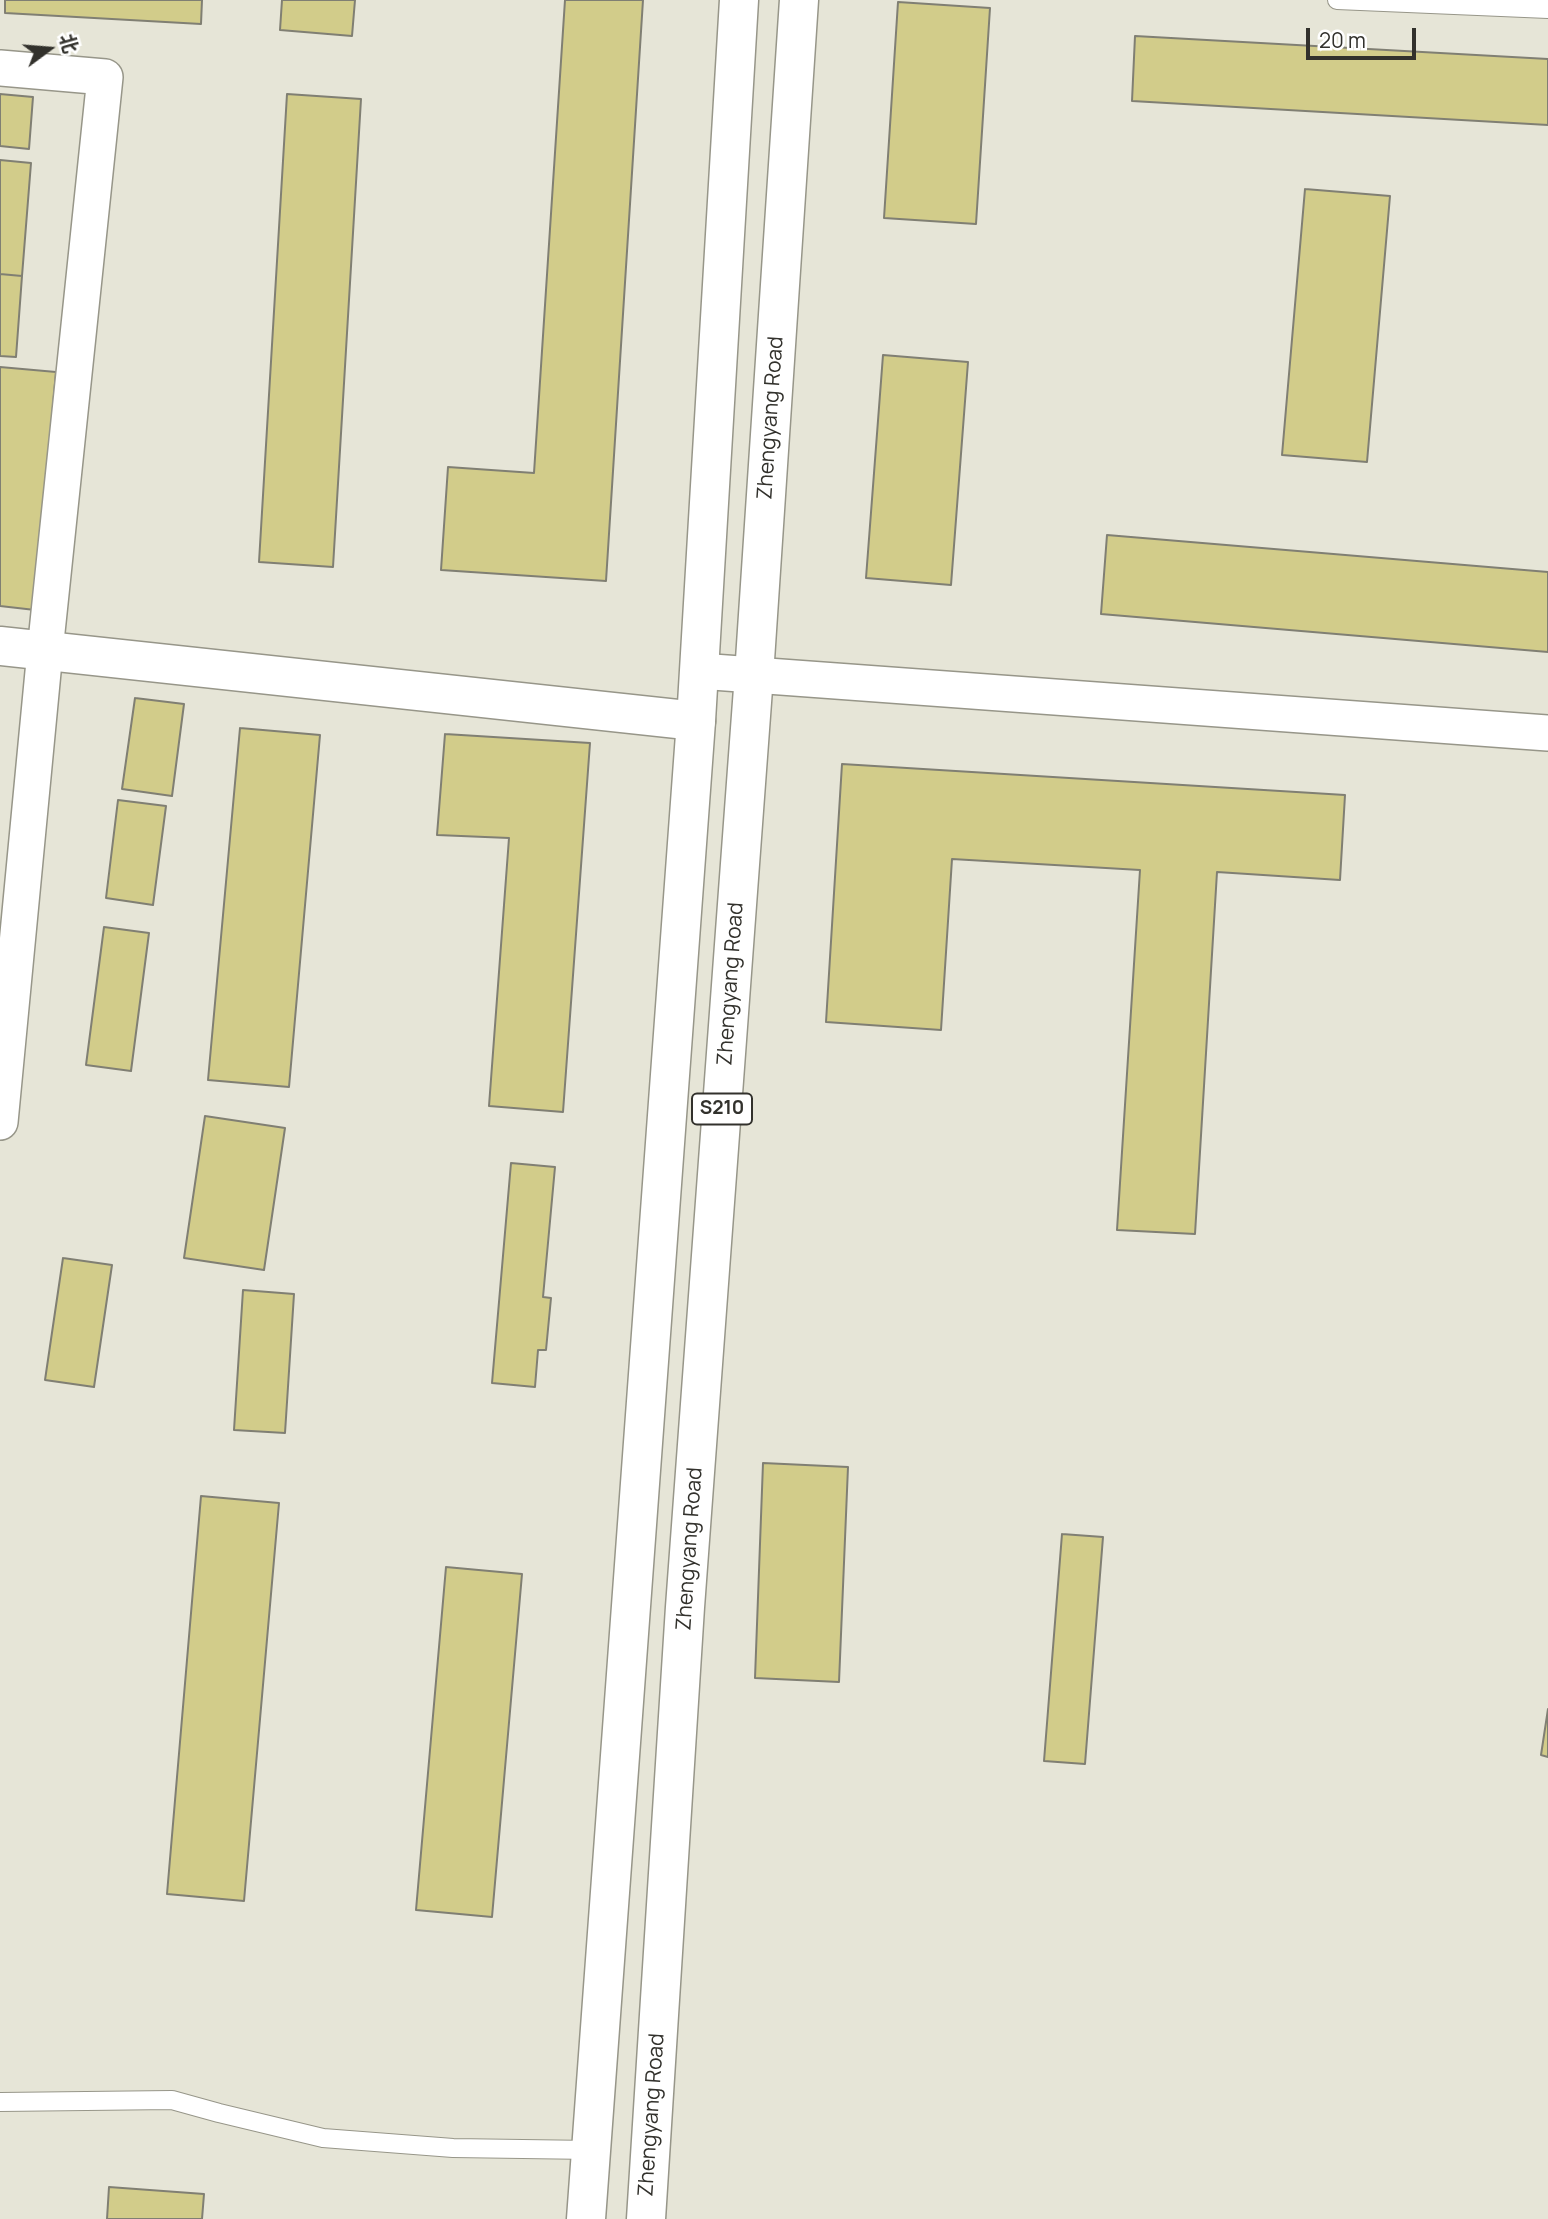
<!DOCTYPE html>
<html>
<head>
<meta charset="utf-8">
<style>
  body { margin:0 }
  #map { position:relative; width:1548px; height:2219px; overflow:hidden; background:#e6e5d7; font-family:Manrope,"Noto Sans SC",sans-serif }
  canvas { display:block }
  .north { position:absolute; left:14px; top:14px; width:70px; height:70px; -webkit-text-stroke:5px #fff; paint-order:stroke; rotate:74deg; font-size:19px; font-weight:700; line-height:28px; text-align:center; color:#32312c }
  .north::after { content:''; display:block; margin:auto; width:24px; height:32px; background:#32312c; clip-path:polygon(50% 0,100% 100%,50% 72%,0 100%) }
  .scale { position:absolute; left:1306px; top:28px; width:110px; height:32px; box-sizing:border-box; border:4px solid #32312c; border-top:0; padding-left:9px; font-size:21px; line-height:24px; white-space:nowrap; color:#32312c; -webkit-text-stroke:5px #fff; paint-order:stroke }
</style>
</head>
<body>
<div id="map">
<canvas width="1548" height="2219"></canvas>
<div class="north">北</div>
<div class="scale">20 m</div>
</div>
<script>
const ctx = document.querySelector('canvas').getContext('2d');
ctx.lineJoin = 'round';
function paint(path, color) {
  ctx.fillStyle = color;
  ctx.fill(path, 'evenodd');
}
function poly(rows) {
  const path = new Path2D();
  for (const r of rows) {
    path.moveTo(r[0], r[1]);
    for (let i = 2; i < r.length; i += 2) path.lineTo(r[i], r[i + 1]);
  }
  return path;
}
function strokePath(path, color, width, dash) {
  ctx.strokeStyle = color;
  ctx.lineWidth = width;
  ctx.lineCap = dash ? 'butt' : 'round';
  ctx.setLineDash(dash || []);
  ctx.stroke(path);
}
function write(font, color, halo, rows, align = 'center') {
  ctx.font = font + ' Manrope,sans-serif';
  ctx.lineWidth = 7;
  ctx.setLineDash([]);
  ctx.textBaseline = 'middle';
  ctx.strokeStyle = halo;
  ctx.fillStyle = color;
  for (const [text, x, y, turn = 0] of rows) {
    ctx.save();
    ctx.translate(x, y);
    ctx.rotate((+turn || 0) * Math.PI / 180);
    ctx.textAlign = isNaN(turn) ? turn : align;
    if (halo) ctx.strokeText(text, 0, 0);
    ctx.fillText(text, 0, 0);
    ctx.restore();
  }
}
const building = poly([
  [5,0,202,0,201,24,5,13,5,0],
  [282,0,355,0,352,36,280,30,282,0],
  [565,0,643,0,606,581,441,570,448,467,534,473,565,0],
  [898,2,990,8,976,224,884,218,898,2],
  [1135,36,1548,59,1548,125,1132,101,1135,36],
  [0,94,33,97,29,149,0,146,0,94],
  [287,94,361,99,333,567,259,562,287,94],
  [0,160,31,163,22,276,0,274,0,160],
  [1305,189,1390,196,1367,462,1282,455,1305,189],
  [0,274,22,276,16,357,0,356,0,274],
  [883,355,968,362,951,585,866,578,883,355],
  [0,367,56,372,35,610,0,606,0,367],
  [1107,535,1548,572,1548,652,1101,614,1107,535],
  [135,698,184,704,172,796,122,789,135,698],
  [240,728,320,735,289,1087,208,1080,240,728],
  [445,734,590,743,563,1112,489,1106,509,838,437,835,445,734],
  [842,764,1345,795,1340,880,1217,872,1195,1234,1117,1230,1140,870,952,859,941,1030,826,1022,842,764],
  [118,800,166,806,153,905,106,898,118,800],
  [104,927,149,933,131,1071,86,1065,104,927],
  [205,1116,285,1128,264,1270,184,1258,205,1116],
  [511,1163,555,1167,543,1297,551,1298,546,1350,538,1350,535,1387,492,1383,511,1163],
  [63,1258,112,1265,94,1387,45,1380,63,1258],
  [243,1290,294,1294,285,1433,234,1430,243,1290],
  [763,1463,848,1467,839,1682,755,1678,763,1463],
  [201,1496,279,1503,244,1901,167,1894,201,1496],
  [1062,1534,1103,1537,1085,1764,1044,1761,1062,1534],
  [446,1567,522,1574,492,1917,416,1910,446,1567],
  [1548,1709,1548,1757,1541,1755,1548,1709],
  [109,2187,204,2194,202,2219,107,2219,109,2187]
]);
const service = poly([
  [1337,0,1548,9],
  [0,2102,172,2100,219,2113,323,2138,453,2148,592,2150]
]);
const minor = poly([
  [0,68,105,77,45,651,0,1122],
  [699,671,1548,733]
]);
const tertiary = poly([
  [0,646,696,721]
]);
const primary = poly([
  [586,2219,696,721,739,0],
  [646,2219,685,1607,754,675,799,0]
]);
const shields = [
  [722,1109,60]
];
const shieldNames = [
  ["S210",722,1109]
];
const streetNames = [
  ["Zhengyang Road",771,418,-86],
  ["Zhengyang Road",731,984,-86],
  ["Zhengyang Road",690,1549,-86],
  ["Zhengyang Road",652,2115,-86]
];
paint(building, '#d2cc8a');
strokePath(building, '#807f73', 2);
strokePath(service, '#979689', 20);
strokePath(minor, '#979689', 38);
strokePath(tertiary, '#979689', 41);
strokePath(primary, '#979689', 41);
strokePath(service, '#fff', 18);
strokePath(minor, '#fff', 35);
strokePath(tertiary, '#fff', 38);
strokePath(primary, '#fff', 38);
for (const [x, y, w] of shields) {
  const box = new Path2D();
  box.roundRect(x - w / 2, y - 15.5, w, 31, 5);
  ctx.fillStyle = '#fff';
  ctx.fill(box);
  strokePath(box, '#32312c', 2);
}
write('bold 19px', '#32312c', null, shieldNames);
write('21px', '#32312c', '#fff', streetNames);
</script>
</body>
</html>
